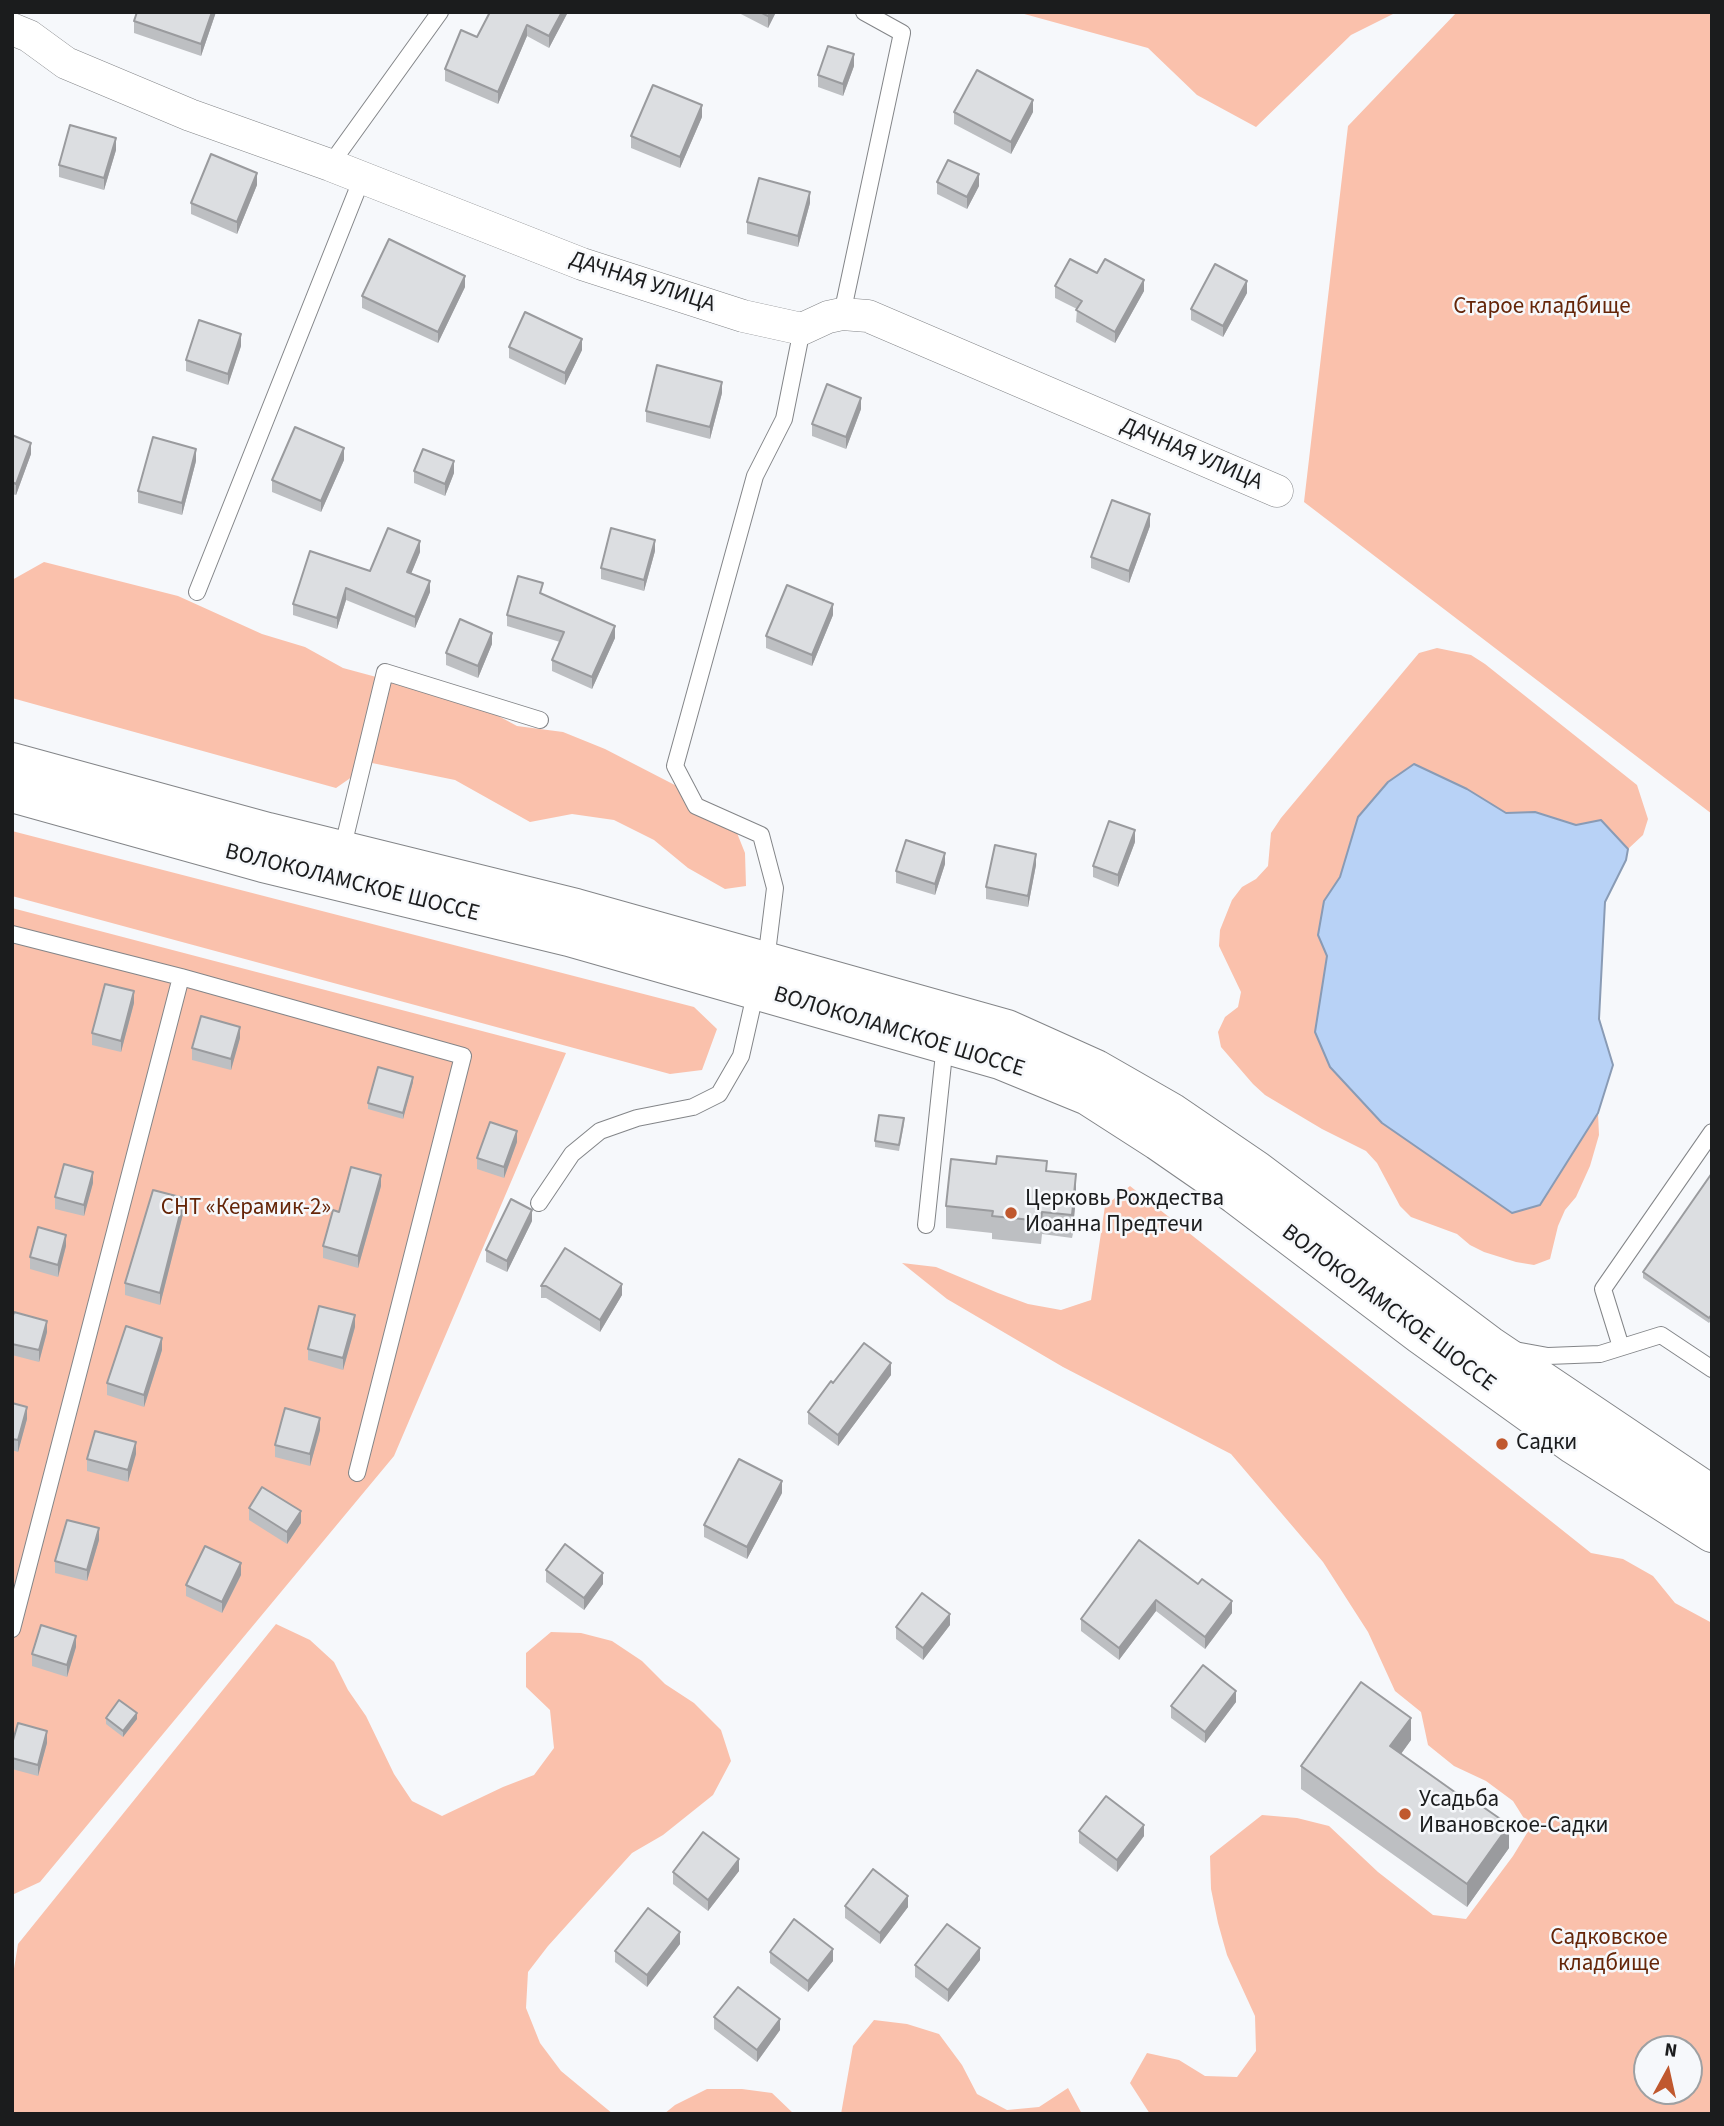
<!DOCTYPE html>
<html>
<head>
<meta charset="utf-8">
<style>
  body { margin:0 }
  #map { position:relative; width:1724px; height:2126px; overflow:hidden; background:#f6f8fb; font-family:"Source Sans 3",sans-serif }
  canvas { display:block }
  .frame { position:absolute; inset:0; border:14px solid #1b1c1d; pointer-events:none }
  .north { position:absolute; left:1633px; top:2035px; width:70px; height:70px; box-sizing:border-box; background:#f6f8fb; border:2px solid #9ea0a2; border-radius:50%; rotate:8deg; font-size:19px; font-weight:700; line-height:28px; text-align:center; color:#1b1c1d }
  .north::after { content:''; display:block; margin:auto; width:24px; height:32px; background:#c0582e; clip-path:polygon(50% 0,100% 100%,50% 72%,0 100%) }
</style>
</head>
<body>
<div id="map">
<canvas width="1724" height="2126"></canvas>
<div class="frame"></div>
<div class="north">N</div>
</div>
<script>
const ctx = document.querySelector('canvas').getContext('2d');
ctx.lineJoin = 'round';
function paint(path, color) {
  ctx.fillStyle = color;
  ctx.fill(path, 'evenodd');
}
function poly(rows) {
  const path = new Path2D();
  for (const r of rows) {
    path.moveTo(r[0], r[1]);
    for (let i = 2; i < r.length; i += 2) path.lineTo(r[i], r[i + 1]);
  }
  return path;
}
function strokePath(path, color, width, dash) {
  ctx.strokeStyle = color;
  ctx.lineWidth = width;
  ctx.lineCap = dash ? 'butt' : 'round';
  ctx.setLineDash(dash || []);
  ctx.stroke(path);
}
function write(font, color, halo, rows, align = 'center') {
  ctx.font = font + ' "Source Sans 3",sans-serif';
  ctx.lineWidth = 5;
  ctx.setLineDash([]);
  ctx.textBaseline = 'middle';
  ctx.strokeStyle = halo;
  ctx.fillStyle = color;
  for (const [text, x, y, turn = 0] of rows) {
    ctx.save();
    ctx.translate(x, y);
    ctx.rotate((+turn || 0) * Math.PI / 180);
    ctx.textAlign = isNaN(turn) ? turn : align;
    if (halo) ctx.strokeText(text, 0, 0);
    ctx.fillText(text, 0, 0);
    ctx.restore();
  }
}
const green = poly([
  [1017,12,1397,12,1351,35,1256,127,1197,95,1148,48],
  [1457,12,1712,12,1712,814,1304,502,1348,126],
  [44,562,178,596,262,634,305,647,343,668,476,704,517,726,563,732,605,749,729,813,745,853,746,886,725,889,688,868,654,840,614,820,572,814,530,822,455,780,372,763,336,788,12,698,12,580],
  [1437,648,1471,655,1485,664,1637,785,1648,819,1643,835,1628,849,1601,820,1576,825,1535,812,1506,813,1467,789,1358,817,1340,877,1324,901,1318,935,1327,956,1323,990,1490,1197,1513,1213,1540,1205,1598,1113,1599,1135,1590,1166,1576,1197,1565,1210,1558,1226,1550,1259,1534,1265,1516,1262,1484,1252,1470,1245,1457,1234,1411,1217,1400,1206,1377,1163,1366,1151,1322,1129,1265,1095,1253,1084,1221,1047,1218,1032,1225,1017,1238,1007,1241,992,1219,946,1220,930,1232,900,1242,887,1256,879,1268,866,1271,833,1281,818,1419,653],
  [12,831,694,1007,717,1029,702,1070,670,1074,12,896],
  [12,908,566,1053,394,1456,40,1882,12,1895],
  [1130,1186,1591,1553,1623,1559,1653,1576,1675,1603,1712,1623,1712,2114,1150,2114,1130,2083,1147,2053,1179,2060,1205,2076,1237,2077,1256,2051,1255,2016,1227,1955,1218,1923,1211,1889,1210,1856,1262,1815,1297,1818,1329,1826,1378,1872,1433,1915,1466,1919,1513,1856,1530,1828,1513,1801,1486,1781,1454,1766,1428,1745,1421,1712,1395,1691,1368,1632,1323,1562,1231,1454,1063,1367,947,1299,902,1263,936,1267,998,1293,1028,1304,1061,1310,1091,1300,1105,1206],
  [1647,2049,1689,2049,1689,2091,1647,2091],
  [276,1624,310,1640,334,1662,348,1690,366,1716,394,1774,412,1801,442,1816,503,1787,534,1775,554,1748,550,1710,526,1687,526,1653,551,1632,581,1633,612,1641,642,1661,665,1684,694,1703,721,1730,731,1761,713,1795,663,1835,632,1853,548,1946,528,1972,526,2008,540,2043,561,2071,613,2114,12,2114,12,1981,18,1944],
  [874,2020,907,2024,939,2034,962,2065,977,2094,1007,2110,1039,2107,1068,2088,1082,2114,841,2114,853,2046],
  [707,2089,742,2089,772,2093,794,2114,664,2114,675,2105]
]);
const water = poly([
  [1414,764,1467,789,1506,813,1535,812,1576,825,1601,820,1628,849,1626,860,1605,902,1599,1019,1613,1065,1598,1113,1540,1205,1512,1213,1382,1123,1330,1067,1315,1032,1327,956,1318,935,1324,901,1340,877,1358,817,1388,782,1414,764]
]);
const lane = poly([
  [330,165,440,12],
  [842,314,902,33,864,12],
  [197,592,362,178],
  [342,850,385,672,540,720],
  [12,934,181,977,463,1056,357,1473],
  [766,961,775,888,761,835,696,806,675,766,755,476,784,419,802,329],
  [539,1203,572,1154,600,1131,637,1118,693,1107,719,1094,741,1056,756,990],
  [926,1225,945,1044],
  [1621,1347,1603,1289,1712,1132],
  [1515,1350,1548,1356,1600,1354,1661,1335,1712,1369],
  [12,1629,181,977]
]);
const street = poly([
  [12,29,29,36,66,63,190,115,330,165,582,264,743,316,802,329,828,317,842,314,868,316,1277,491]
]);
const primary = poly([
  [12,762,268,832,576,908,1007,1029,1096,1069,1171,1112,1256,1170,1489,1345,1712,1495],
  [12,793,263,863,569,937,1000,1060,1088,1096,1158,1141,1236,1195,1421,1335,1574,1445,1712,1533]
]);
const wall = poly([
  [216,12,201,56,134,33,134,21],
  [568,12,549,48,527,36,498,104,445,81,445,69,477,37],
  [737,12,776,12,768,28],
  [854,66,843,96,818,87,818,75],
  [954,112,1033,112,1011,154,954,124],
  [702,117,680,168,631,148,631,136],
  [116,150,104,190,59,177,59,165],
  [937,182,979,186,967,209,937,194],
  [257,185,237,234,191,214,191,203],
  [810,203,798,247,747,234,747,222],
  [1097,273,1144,291,1115,343,1076,322,1077,309,1055,298,1055,286],
  [465,287,438,343,362,308,362,296],
  [1247,293,1223,337,1191,320,1191,309],
  [241,346,228,385,186,371,186,360],
  [509,347,582,350,565,385,509,358],
  [722,393,710,439,646,422,646,411],
  [861,409,846,449,812,436,812,424],
  [12,435,31,454,16,495,12,494],
  [344,460,321,512,272,492,272,480],
  [196,461,182,515,138,503,138,491],
  [414,471,454,473,445,496,414,483],
  [1150,526,1129,583,1091,568,1091,557],
  [655,551,644,591,601,579,601,568],
  [420,552,411,573,430,592,415,628,346,600,337,629,293,615,293,604,370,571],
  [507,615,615,638,592,689,552,671,552,660,560,642,507,626],
  [833,615,812,666,766,648,766,636],
  [492,644,478,678,446,665,446,653],
  [1135,842,1118,887,1093,877,1093,866],
  [945,864,935,895,896,883,896,871],
  [1036,865,1028,907,986,899,986,887],
  [134,1003,121,1052,92,1045,92,1033],
  [240,1038,231,1070,192,1060,192,1048],
  [413,1082,403,1119,368,1109,368,1103],
  [904,1124,899,1151,875,1147,875,1141],
  [517,1142,504,1178,477,1169,477,1158],
  [1047,1171,1076,1197,1072,1238,1042,1234,1041,1244,992,1239,992,1233,946,1228,946,1206],
  [1712,1173,1712,1319,1709,1323,1643,1278,1643,1272],
  [93,1183,84,1216,55,1209,55,1197],
  [381,1186,358,1268,323,1258,323,1246,339,1212],
  [184,1210,160,1305,125,1295,125,1283],
  [532,1221,507,1272,486,1262,486,1250],
  [66,1246,58,1277,30,1269,30,1257],
  [622,1284,622,1295,600,1332,546,1298,541,1298,541,1286],
  [12,1319,47,1332,39,1362,12,1355],
  [355,1327,343,1370,308,1360,308,1349],
  [162,1350,144,1407,107,1395,107,1383],
  [891,1375,838,1446,808,1424,808,1412,833,1383],
  [12,1403,27,1419,18,1452,12,1450],
  [320,1430,310,1466,275,1457,275,1445],
  [136,1454,128,1482,87,1471,87,1459],
  [782,1493,747,1559,704,1537,704,1525],
  [249,1508,301,1523,287,1544,249,1520],
  [99,1540,87,1581,55,1573,55,1561],
  [546,1570,603,1584,584,1610,546,1582],
  [241,1575,222,1613,186,1596,186,1585],
  [1198,1584,1232,1613,1205,1649,1156,1611,1119,1660,1081,1631,1081,1619],
  [950,1625,923,1660,896,1639,896,1627],
  [76,1647,67,1677,32,1666,32,1654],
  [1236,1702,1205,1743,1171,1718,1171,1706],
  [106,1718,137,1719,123,1737,106,1724],
  [1411,1740,1401,1754,1509,1848,1467,1907,1301,1789,1301,1766],
  [47,1743,38,1776,12,1769,12,1744],
  [1079,1831,1144,1836,1117,1872,1079,1843],
  [739,1871,708,1911,673,1884,673,1872],
  [845,1906,908,1907,880,1944,845,1918],
  [680,1944,647,1987,615,1962,615,1951],
  [770,1952,833,1961,808,1992,770,1963],
  [980,1960,948,2002,915,1977,915,1965],
  [714,2017,780,2030,757,2062,714,2029]
]);
const shadedWall = poly([
  [212,12,216,12,201,56,201,44],
  [562,12,568,12,549,48,549,36],
  [770,12,776,12,768,28,768,16],
  [527,25,527,36,498,104,498,92],
  [854,54,854,66,843,96,843,84],
  [1033,100,1033,112,1011,154,1011,142],
  [702,105,702,117,680,168,680,157],
  [116,138,116,150,104,190,104,178],
  [257,173,257,185,237,234,237,222],
  [979,174,979,186,967,209,967,197],
  [810,192,810,203,798,247,798,236],
  [465,276,465,287,438,343,438,332],
  [1144,280,1144,291,1115,343,1115,332],
  [1247,281,1247,293,1223,337,1223,326],
  [241,334,241,346,228,385,228,374],
  [582,339,582,350,565,385,565,373],
  [722,382,722,393,710,439,710,427],
  [861,398,861,409,846,449,846,437],
  [31,443,31,454,16,495,16,484],
  [344,448,344,460,321,512,321,501],
  [196,449,196,461,182,515,182,503],
  [454,461,454,473,445,496,445,484],
  [1150,514,1150,526,1129,583,1129,571],
  [655,540,655,551,644,591,644,580],
  [420,541,420,552,407,584,407,572],
  [430,581,430,592,415,628,415,617],
  [346,588,346,600,337,629,337,618],
  [833,604,833,615,812,666,812,655],
  [615,626,615,638,592,689,592,677],
  [492,633,492,644,478,678,478,666],
  [1135,830,1135,842,1118,887,1118,875],
  [945,853,945,864,935,895,935,884],
  [1036,854,1036,865,1028,907,1028,896],
  [134,991,134,1003,121,1052,121,1041],
  [240,1027,240,1038,231,1070,231,1059],
  [413,1077,413,1082,403,1119,403,1113],
  [517,1131,517,1142,504,1178,504,1167],
  [93,1172,93,1183,84,1216,84,1205],
  [1076,1174,1076,1197,1072,1238,1072,1215],
  [381,1175,381,1186,358,1268,358,1256],
  [184,1198,184,1210,160,1305,160,1293],
  [532,1210,532,1221,507,1272,507,1261],
  [66,1235,66,1246,58,1277,58,1265],
  [622,1284,622,1295,600,1332,600,1320],
  [355,1315,355,1327,343,1370,343,1358],
  [47,1321,47,1332,39,1362,39,1350],
  [162,1338,162,1350,144,1407,144,1395],
  [891,1363,891,1375,838,1446,838,1435],
  [27,1407,27,1419,18,1452,18,1440],
  [320,1418,320,1430,310,1466,310,1454],
  [136,1442,136,1454,128,1482,128,1470],
  [782,1481,782,1493,747,1559,747,1547],
  [301,1511,301,1523,287,1544,287,1532],
  [99,1528,99,1540,87,1581,87,1570],
  [241,1563,241,1575,222,1613,222,1602],
  [603,1573,603,1584,584,1610,584,1598],
  [1156,1600,1156,1611,1119,1660,1119,1648],
  [1232,1601,1232,1613,1205,1649,1205,1637],
  [950,1614,950,1625,923,1660,923,1648],
  [76,1636,76,1647,67,1677,67,1665],
  [1236,1691,1236,1702,1205,1743,1205,1732],
  [137,1713,137,1719,123,1737,123,1731],
  [1411,1718,1411,1740,1390,1769,1390,1746],
  [47,1731,47,1743,38,1776,38,1765],
  [1144,1825,1144,1836,1117,1872,1117,1860],
  [1509,1825,1509,1848,1467,1907,1467,1884],
  [739,1859,739,1871,708,1911,708,1900],
  [908,1896,908,1907,880,1944,880,1933],
  [680,1932,680,1944,647,1987,647,1975],
  [980,1948,980,1960,948,2002,948,1990],
  [833,1949,833,1961,808,1992,808,1981],
  [780,2019,780,2030,757,2062,757,2050]
]);
const building = poly([
  [137,12,212,12,201,44,134,21,137,12],
  [490,12,562,12,549,36,527,25,498,92,445,69,461,30,477,37,490,12],
  [760,12,770,12,768,16,760,12],
  [828,46,854,54,843,84,818,75,828,46],
  [977,70,1033,100,1011,142,954,112,977,70],
  [653,85,702,105,680,157,631,136,653,85],
  [70,125,116,138,104,178,59,165,70,125],
  [211,154,257,173,237,222,191,203,211,154],
  [948,160,979,174,967,197,937,182,948,160],
  [759,178,810,192,798,236,747,222,759,178],
  [389,239,465,276,438,332,362,296,389,239],
  [1070,259,1097,273,1105,259,1144,280,1115,332,1076,310,1082,301,1055,286,1070,259],
  [1215,264,1247,281,1223,326,1191,309,1215,264],
  [525,312,582,339,565,373,509,347,525,312],
  [199,320,241,334,228,374,186,360,199,320],
  [657,365,722,382,710,427,646,411,657,365],
  [827,384,861,398,846,437,812,424,827,384],
  [295,427,344,448,321,501,272,480,295,427],
  [12,435,31,443,16,484,12,482,12,435],
  [153,437,196,449,182,503,138,491,153,437],
  [423,449,454,461,445,484,414,471,423,449],
  [1112,500,1150,514,1129,571,1091,557,1112,500],
  [388,528,420,541,407,572,430,581,415,617,346,588,337,618,293,604,310,551,370,571,388,528],
  [611,528,655,540,644,580,601,568,611,528],
  [518,576,543,583,540,593,615,626,592,677,552,660,564,632,507,615,518,576],
  [787,585,833,604,812,655,766,636,787,585],
  [460,619,492,633,478,666,446,653,460,619],
  [1109,821,1135,830,1118,875,1093,866,1109,821],
  [906,840,945,853,935,884,896,871,906,840],
  [995,845,1036,854,1028,896,986,887,995,845],
  [105,984,134,991,121,1041,92,1033,105,984],
  [201,1016,240,1027,231,1059,192,1048,201,1016],
  [378,1067,413,1077,403,1113,368,1103,378,1067],
  [879,1115,904,1118,899,1145,875,1141,879,1115],
  [490,1122,517,1131,504,1167,477,1158,490,1122],
  [997,1156,1047,1161,1046,1171,1076,1174,1072,1215,1042,1212,1041,1221,992,1216,993,1211,946,1206,951,1159,996,1164,997,1156],
  [64,1164,93,1172,84,1205,55,1197,64,1164],
  [351,1167,381,1175,358,1256,323,1246,333,1210,339,1212,351,1167],
  [1712,1173,1712,1314,1709,1318,1643,1272,1712,1173],
  [153,1190,184,1198,160,1293,125,1283,153,1190],
  [511,1199,532,1210,507,1261,486,1250,511,1199],
  [38,1227,66,1235,58,1265,30,1257,38,1227],
  [565,1248,622,1284,600,1320,546,1286,541,1286,565,1248],
  [319,1306,355,1315,343,1358,308,1349,319,1306],
  [14,1312,47,1321,39,1350,12,1344,12,1319,14,1312],
  [126,1326,162,1338,144,1395,107,1383,126,1326],
  [864,1343,891,1363,838,1435,808,1412,831,1381,833,1383,864,1343],
  [12,1403,27,1407,18,1440,12,1439,12,1403],
  [285,1408,320,1418,310,1454,275,1445,285,1408],
  [95,1431,136,1442,128,1470,87,1459,95,1431],
  [739,1459,782,1481,747,1547,704,1525,739,1459],
  [262,1487,301,1511,287,1532,249,1508,262,1487],
  [67,1520,99,1528,87,1570,55,1561,67,1520],
  [1139,1540,1198,1584,1202,1579,1232,1601,1205,1637,1156,1600,1119,1648,1081,1619,1139,1540],
  [565,1544,603,1573,584,1598,546,1570,565,1544],
  [205,1546,241,1563,222,1602,186,1585,205,1546],
  [922,1593,950,1614,923,1648,896,1627,922,1593],
  [41,1625,76,1636,67,1665,32,1654,41,1625],
  [1203,1665,1236,1691,1205,1732,1171,1706,1203,1665],
  [1361,1682,1411,1718,1390,1746,1473,1805,1476,1802,1509,1825,1467,1884,1301,1766,1361,1682],
  [119,1700,137,1713,123,1731,106,1718,119,1700],
  [18,1723,47,1731,38,1765,12,1758,12,1744,18,1723],
  [1106,1796,1144,1825,1117,1860,1079,1831,1106,1796],
  [703,1832,739,1859,708,1900,673,1872,703,1832],
  [873,1869,908,1896,880,1933,845,1906,873,1869],
  [648,1908,680,1932,647,1975,615,1951,648,1908],
  [794,1919,833,1949,808,1981,770,1952,794,1919],
  [947,1924,980,1948,948,1990,915,1965,947,1924],
  [738,1987,780,2019,757,2050,714,2017,738,1987]
]);
const markers = [
  [1011,1213,7,"#c0582e"],
  [1502,1444,7,"#c0582e"],
  [1405,1814,7,"#c0582e"]
];
const streetNames = [
  ["ДАЧНАЯ УЛИЦА",642,283,18],
  ["ДАЧНАЯ УЛИЦА",1191,455,23],
  ["ВОЛОКОЛАМСКОЕ ШОССЕ",352,884,14],
  ["ВОЛОКОЛАМСКОЕ ШОССЕ",899,1033,17],
  ["ВОЛОКОЛАМСКОЕ ШОССЕ",1388,1309,37]
];
const parkNames = [
  ["Старое кладбище",1542,308],
  ["СНТ «Керамик-2»",246,1209],
  ["Садковское",1609,1939],
  ["кладбище",1609,1965]
];
const poiNames = [
  ["Церковь Рождества",1025,1200],
  ["Иоанна Предтечи",1025,1226],
  ["Садки",1516,1444],
  ["Усадьба",1419,1801],
  ["Ивановское-Садки",1419,1827]
];
paint(green, '#fac1ac');
paint(water, '#b8d2f6');
strokePath(water, '#899bb5', 2);
strokePath(lane, '#838588', 18);
strokePath(street, '#838588', 33);
strokePath(primary, '#838588', 40);
strokePath(lane, '#fff', 16);
strokePath(street, '#fff', 32);
strokePath(primary, '#fff', 38);
paint(wall, '#bdbfc2');
paint(shadedWall, '#9a9b9e');
paint(building, '#dcdee1');
strokePath(building, '#9a9b9e', 2);
for (const [x, y, r, color] of markers) {
  const dot = new Path2D();
  dot.arc(x, y, r, 0, 2 * Math.PI);
  ctx.fillStyle = color;
  ctx.fill(dot);
  strokePath(dot, '#f6f8fb', 2.5);
}
write('23px', '#1b1c1d', '#f6f8fb', streetNames);
write('23px', '#652508', '#f6f8fb', parkNames);
write('23px', '#1b1c1d', '#f6f8fb', poiNames, 'left');
</script>
</body>
</html>
